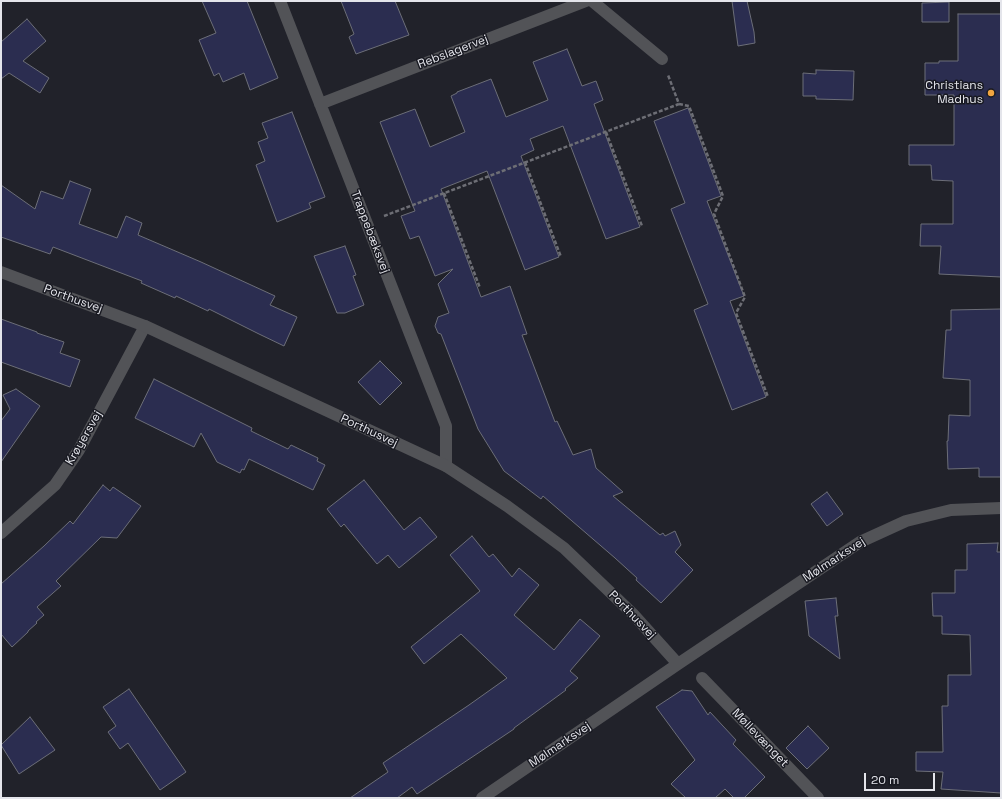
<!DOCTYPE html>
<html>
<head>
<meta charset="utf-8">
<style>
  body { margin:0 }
  #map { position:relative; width:1002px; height:799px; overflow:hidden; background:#21222a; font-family:"Space Grotesk",sans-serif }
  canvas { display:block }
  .frame { position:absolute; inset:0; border:2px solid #e4e5eb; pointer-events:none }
  .scale { position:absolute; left:864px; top:773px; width:71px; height:18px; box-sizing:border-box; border:2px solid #e4e5eb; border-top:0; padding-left:5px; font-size:12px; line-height:14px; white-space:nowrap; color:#e4e5eb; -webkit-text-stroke:3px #181921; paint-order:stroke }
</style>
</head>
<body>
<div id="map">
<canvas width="1002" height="799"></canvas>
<div class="frame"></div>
<div class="scale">20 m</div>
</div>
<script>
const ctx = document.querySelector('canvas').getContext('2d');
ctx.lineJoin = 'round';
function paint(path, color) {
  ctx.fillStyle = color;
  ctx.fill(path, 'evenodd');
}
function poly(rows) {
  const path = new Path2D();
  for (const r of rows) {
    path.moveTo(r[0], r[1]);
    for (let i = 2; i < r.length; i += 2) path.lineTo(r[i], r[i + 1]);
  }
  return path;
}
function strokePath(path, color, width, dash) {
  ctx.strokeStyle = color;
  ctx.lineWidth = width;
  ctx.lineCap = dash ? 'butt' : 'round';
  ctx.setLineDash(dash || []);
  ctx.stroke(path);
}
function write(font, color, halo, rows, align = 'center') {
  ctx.font = font + ' "Space Grotesk",sans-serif';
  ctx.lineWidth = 3;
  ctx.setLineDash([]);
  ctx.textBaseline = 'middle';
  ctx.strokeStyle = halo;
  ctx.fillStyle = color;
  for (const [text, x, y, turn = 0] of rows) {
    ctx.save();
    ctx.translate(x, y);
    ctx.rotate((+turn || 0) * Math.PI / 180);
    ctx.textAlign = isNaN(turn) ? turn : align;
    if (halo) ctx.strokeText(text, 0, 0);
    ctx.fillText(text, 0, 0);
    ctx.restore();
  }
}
const building = poly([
  [202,1,247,1,278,78,250,90,244,73,223,82,219,73,214,76,199,40,216,33,202,1],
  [341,1,395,1,409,35,356,54,349,37,354,34,341,1],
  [732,1,747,1,754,32,755,43,738,46,732,1],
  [949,2,949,22,922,22,922,3,949,2],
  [958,14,1001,14,1001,277,939,274,941,246,920,246,921,224,953,224,953,181,932,180,931,165,909,165,909,145,954,145,954,95,925,95,925,63,939,63,939,61,958,61,958,14],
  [27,19,46,41,23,61,49,78,40,93,9,73,1,79,1,42,27,19],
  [567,49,582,86,596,81,603,100,594,104,640,227,606,239,563,126,530,139,534,150,521,156,559,257,525,270,487,171,441,189,481,297,510,286,527,334,522,335,555,422,557,421,573,455,591,449,596,468,623,492,613,496,660,535,663,533,665,536,675,531,681,545,675,552,693,570,661,603,636,580,637,578,615,558,543,496,541,499,504,471,478,429,441,334,438,333,435,326,438,317,449,313,438,284,453,269,435,276,419,236,410,239,401,216,415,211,380,122,415,109,430,147,465,132,451,96,457,93,457,92,491,79,506,117,548,100,533,62,567,49],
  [816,70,854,71,853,100,816,99,816,96,803,96,803,73,816,74,816,70],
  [688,108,721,196,707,201,744,296,730,301,766,397,732,410,694,310,708,304,671,209,685,203,654,121,688,108],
  [292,112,325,197,309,203,311,208,277,222,256,165,265,161,258,142,268,138,262,123,292,112],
  [70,181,91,189,79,224,117,238,126,216,142,223,138,235,201,262,275,296,270,305,297,317,284,346,259,334,209,309,208,311,176,296,175,298,141,283,142,281,53,247,50,254,1,237,1,185,35,209,41,191,63,199,70,181],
  [345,246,356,275,353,276,364,305,345,313,337,313,314,256,345,246],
  [1001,309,1001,477,979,477,979,468,948,469,947,441,948,441,949,415,970,416,970,380,943,378,946,330,951,330,951,310,1001,309],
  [1,319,37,332,37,333,64,342,60,353,80,360,70,387,1,362,1,319],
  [380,361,402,383,380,405,358,382,380,361],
  [154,379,252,428,251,431,288,449,291,445,318,458,317,461,325,465,313,490,249,459,244,470,242,469,240,473,217,462,201,433,194,447,135,418,154,379],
  [16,389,40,406,1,462,1,421,10,409,3,395,16,389],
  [364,480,404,530,420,517,437,537,399,568,388,555,377,564,344,524,341,527,327,509,364,480],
  [103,485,110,491,113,487,141,506,117,538,101,537,56,581,61,586,37,607,44,615,36,622,37,623,28,631,28,632,12,647,1,634,1,584,44,546,70,521,73,524,103,485],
  [827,492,843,514,827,526,811,504,827,492],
  [472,536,489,557,493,554,512,577,519,568,539,585,514,615,554,650,580,619,600,636,570,671,578,678,565,689,566,690,514,728,514,729,417,794,412,787,397,798,350,798,388,772,383,763,469,705,507,678,461,634,424,664,411,647,480,591,450,555,472,536],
  [998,543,997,552,1001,552,1001,793,941,789,943,772,916,771,916,752,943,752,942,706,948,706,948,675,971,675,970,635,942,634,942,616,933,616,932,593,955,593,955,570,967,570,967,544,998,543],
  [836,598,838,616,835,616,840,659,809,636,805,601,836,598],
  [129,689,186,772,160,790,128,743,120,749,108,732,116,726,103,707,129,689],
  [682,690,692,691,708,715,710,712,736,740,733,744,765,777,744,798,734,798,725,789,715,798,686,798,671,784,695,760,656,707,682,690],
  [30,717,55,750,19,774,1,745,30,717],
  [808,726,829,748,807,769,786,748,808,726]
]);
const path = poly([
  [679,104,689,106,723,196,714,214,745,297,736,313,768,397],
  [606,132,642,226],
  [525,162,561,257],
  [444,193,480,288],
  [384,216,679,104,668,75]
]);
const minor = poly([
  [280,1,446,426,446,466],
  [592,1,662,59],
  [320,104,586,1],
  [1,533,55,485,79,450,145,326],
  [702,678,818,798]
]);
const tertiary = poly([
  [1,272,145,326,446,466,507,506,564,548,633,614,678,664],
  [482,798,678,664,860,542,906,521,951,510,1001,508]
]);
const markers = [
  [991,93,4,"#f2a541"]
];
const streetNames = [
  ["Rebslagervej",453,52,-21],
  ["Trappebæksvej",370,232,69],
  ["Porthusvej",73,299,20],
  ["Porthusvej",369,431,25],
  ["Krøyersvej",84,438,-60],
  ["Mølmarksvej",834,560,-33],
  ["Porthusvej",632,615,46],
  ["Møllevænget",760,738,46],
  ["Mølmarksvej",560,745,-34]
];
const poiNames = [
  ["Christians",983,86],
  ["Madhus",983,100]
];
paint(building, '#2b2d50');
strokePath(building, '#6c6e78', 1);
strokePath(path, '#6d6e75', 2.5, [4, 2]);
strokePath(minor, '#525357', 12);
strokePath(tertiary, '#525357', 12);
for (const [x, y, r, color] of markers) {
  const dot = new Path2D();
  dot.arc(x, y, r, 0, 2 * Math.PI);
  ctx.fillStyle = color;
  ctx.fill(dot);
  strokePath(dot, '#181921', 1.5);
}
write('12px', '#e4e5eb', '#181921', streetNames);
write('12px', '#e4e5eb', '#181921', poiNames, 'right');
</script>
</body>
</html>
